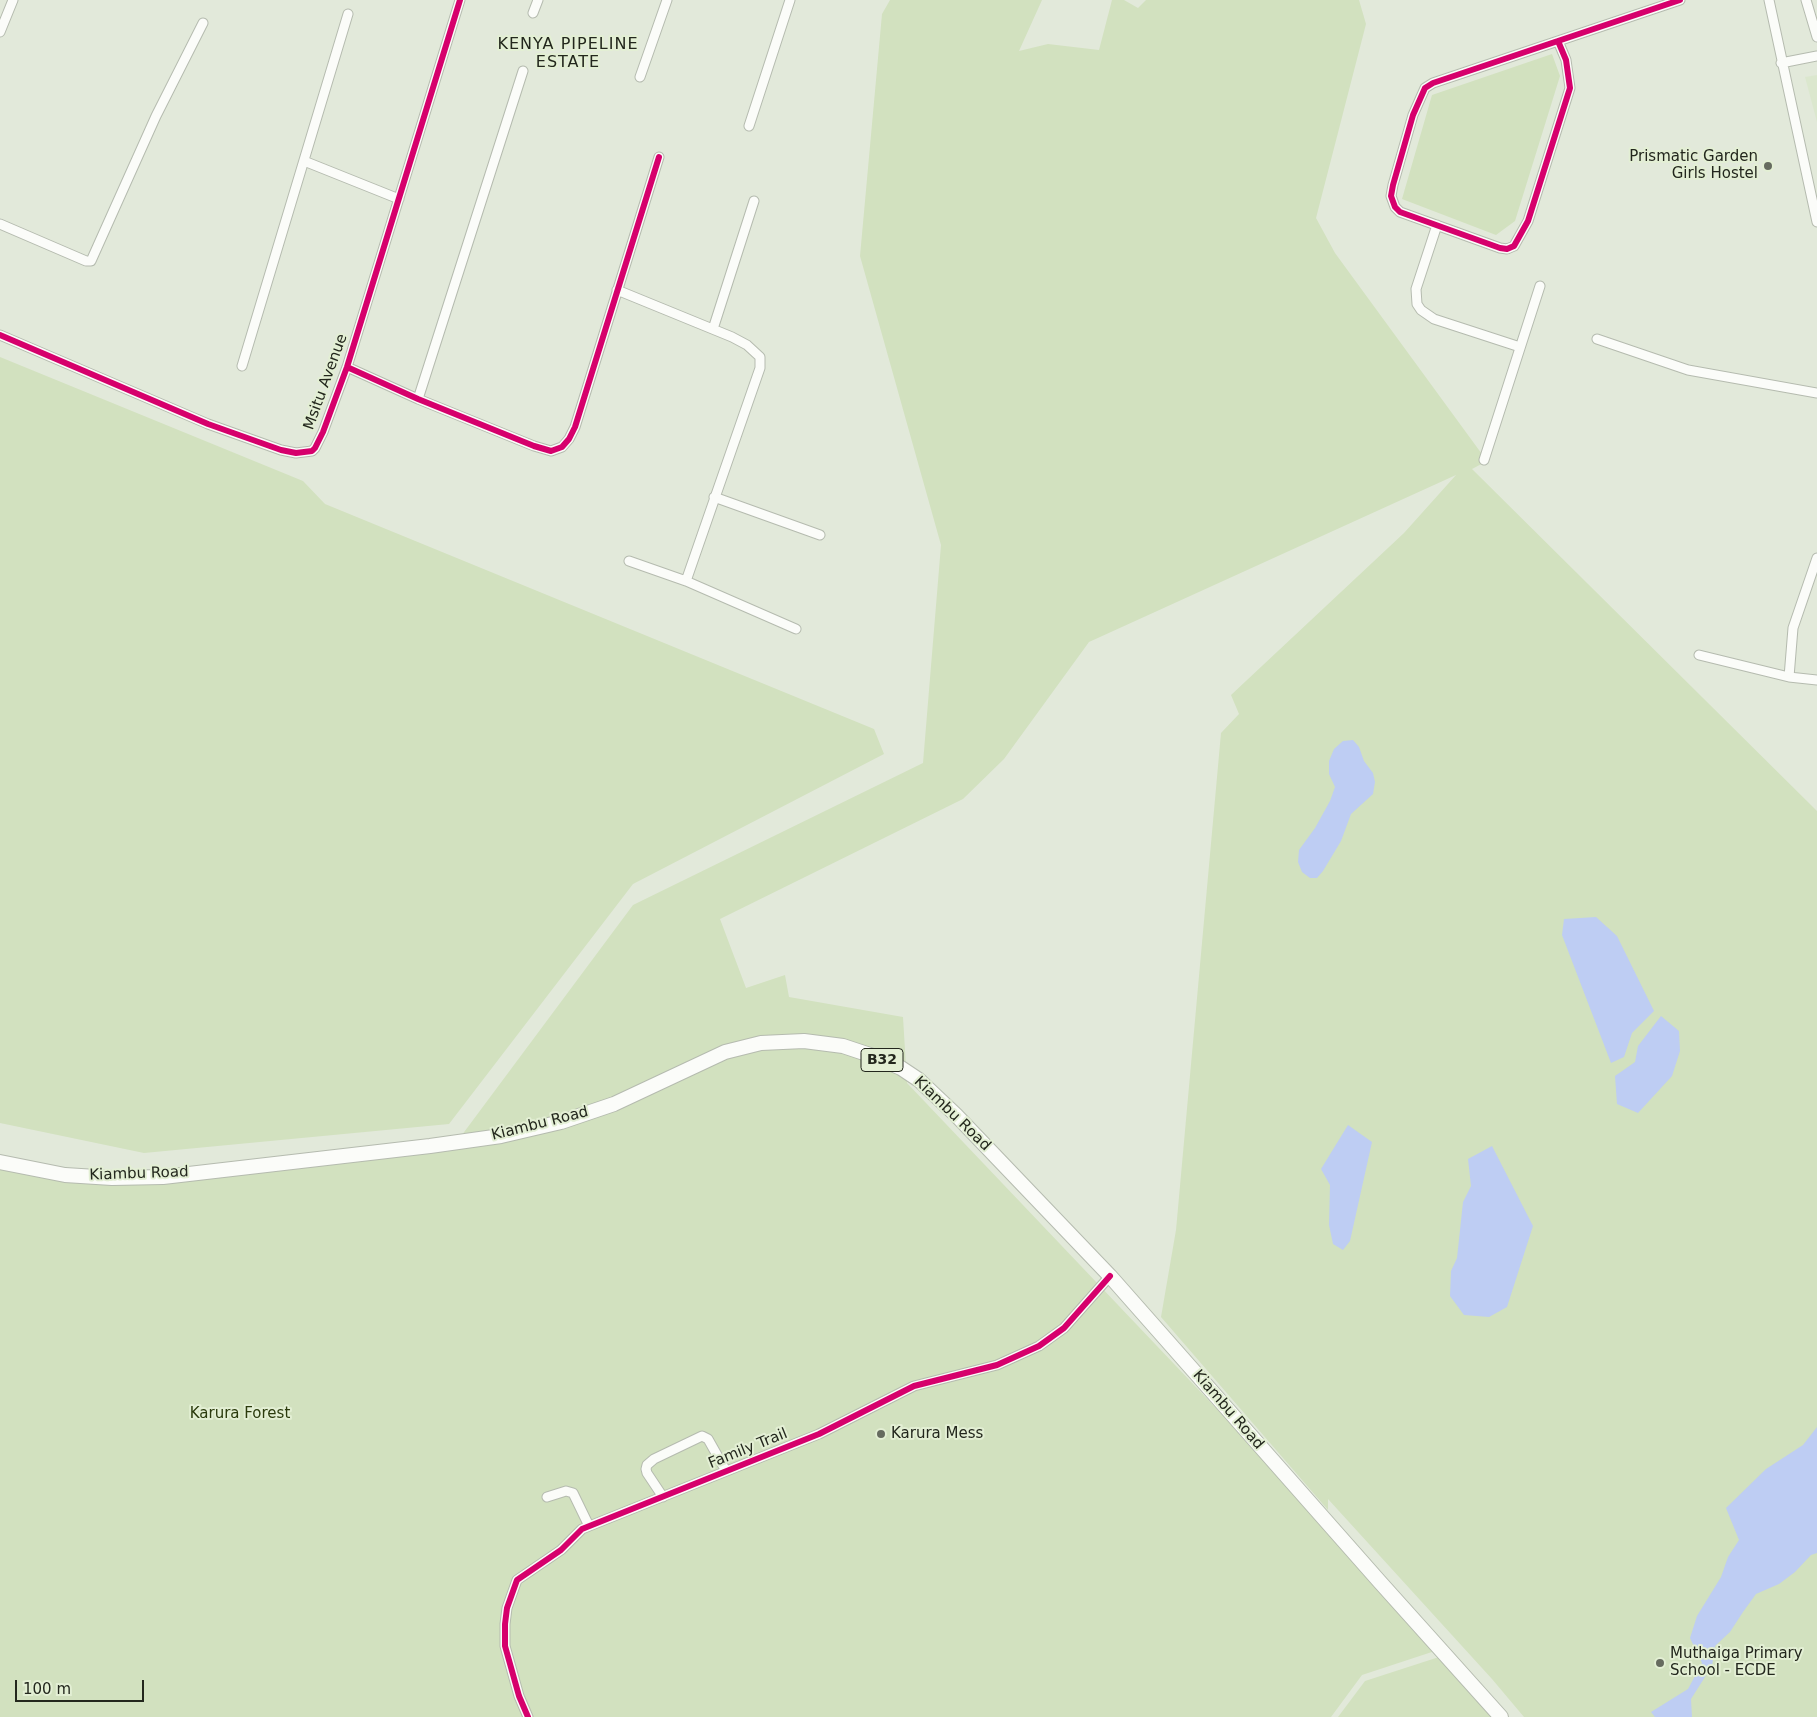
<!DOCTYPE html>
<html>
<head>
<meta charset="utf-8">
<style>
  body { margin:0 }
  #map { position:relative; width:1817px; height:1717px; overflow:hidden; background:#e2e9da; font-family:"DejaVu Sans",sans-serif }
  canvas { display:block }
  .scale { position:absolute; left:15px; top:1680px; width:129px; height:22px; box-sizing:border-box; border:2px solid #23271d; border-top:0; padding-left:6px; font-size:15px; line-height:18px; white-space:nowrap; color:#23271d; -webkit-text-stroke:4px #e3efd4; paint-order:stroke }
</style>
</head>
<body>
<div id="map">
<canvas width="1817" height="1717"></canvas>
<div class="scale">100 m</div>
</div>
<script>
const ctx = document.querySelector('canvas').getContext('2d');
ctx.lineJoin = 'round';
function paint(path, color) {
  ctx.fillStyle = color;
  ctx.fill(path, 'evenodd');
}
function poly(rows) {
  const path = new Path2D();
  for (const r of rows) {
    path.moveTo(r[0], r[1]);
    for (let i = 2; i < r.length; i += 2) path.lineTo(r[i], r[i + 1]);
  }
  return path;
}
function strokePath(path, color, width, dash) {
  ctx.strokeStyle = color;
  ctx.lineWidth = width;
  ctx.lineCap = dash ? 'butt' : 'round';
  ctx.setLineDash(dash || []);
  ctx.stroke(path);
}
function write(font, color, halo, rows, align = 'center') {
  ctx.font = font + ' "DejaVu Sans",sans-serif';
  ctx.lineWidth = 4;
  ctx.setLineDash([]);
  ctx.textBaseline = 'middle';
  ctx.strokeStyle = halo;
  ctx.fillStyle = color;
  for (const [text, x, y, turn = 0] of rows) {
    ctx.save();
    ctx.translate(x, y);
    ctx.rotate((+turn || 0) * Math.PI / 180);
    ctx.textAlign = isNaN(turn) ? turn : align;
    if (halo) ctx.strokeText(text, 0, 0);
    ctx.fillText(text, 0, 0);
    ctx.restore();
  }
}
const built = poly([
  [1817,75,1817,122,1805,77]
]);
const green = poly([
  [890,0,1042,0,1019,51,1048,44,1099,50,1112,0,1124,0,1138,8,1146,0,1359,0,1366,24,1316,218,1335,253,1487,461,1472,469,1817,811,1817,1717,1524,1717,1492,1679,1328,1499,1328,1510,1161,1317,1176,1230,1221,733,1239,714,1231,695,1404,533,1456,475,1089,642,1004,759,963,799,720,919,746,988,785,975,789,997,903,1017,907,1083,1444,1648,1362,1675,1331,1717,0,1717,0,1159,142,1182,450,1151,633,905,923,763,941,545,860,256,882,14],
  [1552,54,1560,76,1515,221,1496,235,1402,199,1432,95],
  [0,357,303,481,325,504,874,729,884,754,633,884,449,1124,144,1153,0,1123],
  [1439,1657,1493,1717,1338,1717,1365,1681]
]);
const water = poly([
  [1353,740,1359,747,1364,761,1373,773,1375,782,1373,794,1351,814,1341,841,1323,871,1317,878,1310,878,1302,872,1298,862,1299,850,1315,828,1330,801,1335,787,1329,774,1329,761,1334,749,1343,741],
  [1596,917,1617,936,1654,1011,1632,1033,1624,1057,1611,1063,1562,935,1564,919],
  [1661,1016,1679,1031,1680,1051,1672,1076,1638,1113,1617,1104,1615,1076,1635,1062,1638,1046],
  [1348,1125,1372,1142,1350,1241,1343,1250,1333,1244,1329,1225,1330,1185,1321,1169],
  [1492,1146,1533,1226,1507,1307,1489,1317,1464,1315,1450,1296,1451,1271,1457,1258,1463,1202,1471,1186,1468,1159],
  [1817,1427,1817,1553,1811,1555,1795,1572,1779,1584,1756,1594,1743,1612,1730,1632,1715,1646,1712,1666,1691,1699,1692,1717,1655,1717,1651,1712,1688,1689,1702,1663,1690,1638,1697,1616,1721,1577,1728,1557,1739,1540,1726,1508,1766,1469,1803,1445]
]);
const minor = poly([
  [1769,0,1817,222],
  [1806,0,1817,37],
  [533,13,538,0],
  [0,32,13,0],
  [1558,41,1566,60,1570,88,1528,221,1514,246,1507,249,1500,248,1400,212,1395,207,1391,196,1393,185,1413,115,1425,88,1433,83,1680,0],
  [1781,63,1817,56],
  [640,77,667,0],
  [749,126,790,0],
  [304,161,399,199],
  [0,224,86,261,91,261,156,116,203,23],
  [1437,225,1416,289,1417,304,1421,310,1434,319,1520,347],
  [617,290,732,337,747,345,760,357,760,368,686,581],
  [713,329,754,201],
  [0,335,208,424,281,450,296,453,312,451,315,448,323,432,347,367,460,0],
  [1597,339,1688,370,1817,393],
  [242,366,348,14],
  [347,367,418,399,534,446,551,451,562,447,569,439,575,427,659,157],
  [418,399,523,71],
  [1484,460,1540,286],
  [714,497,820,535],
  [629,561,686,581,796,629],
  [1699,655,1789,677,1817,680],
  [1789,677,1793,628,1817,558],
  [547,1497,566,1491,573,1493,589,1526],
  [663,1497,647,1473,646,1469,647,1465,654,1459,702,1436,708,1439,726,1471],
  [528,1717,519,1696,505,1646,505,1624,507,1608,517,1580,561,1550,582,1529,819,1434,914,1386,997,1365,1039,1346,1064,1328,1110,1276]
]);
const highway = poly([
  [0,1162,65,1175,112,1178,163,1177,430,1146,501,1136,561,1122,614,1104,725,1052,761,1043,804,1041,843,1046,873,1056,901,1068,919,1080,956,1115,1110,1276,1379,1581,1501,1717]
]);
const cycleway = poly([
  [1558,41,1566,60,1570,88,1528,221,1514,246,1507,249,1500,248,1400,212,1395,207,1391,196,1393,185,1413,115,1425,88,1433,83,1680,0],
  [0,335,208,424,281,450,296,453,312,451,315,448,323,432,347,367,460,0],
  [347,367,418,399,534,446,551,451,562,447,569,439,575,427,659,157],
  [528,1717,519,1696,505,1646,505,1624,507,1608,517,1580,561,1550,582,1529,819,1434,914,1386,997,1365,1039,1346,1064,1328,1110,1276]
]);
const markers = [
  [1768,166,5,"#666b5f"],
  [881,1434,5,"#666b5f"],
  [1660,1663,5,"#666b5f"]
];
const shields = [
  [882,1060,42]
];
const shieldNames = [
  ["B32",882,1060]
];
const poiNames = [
  ["Prismatic Garden",1758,157,"right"],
  ["Girls Hostel",1758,174,"right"],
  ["Karura Mess",891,1434],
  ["Muthaiga Primary",1670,1654],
  ["School - ECDE",1670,1671]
];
const streetNames = [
  ["Msitu Avenue",326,382,-70],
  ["Kiambu Road",952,1114,44],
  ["Kiambu Road",540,1124,-14],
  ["Kiambu Road",139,1174,-2],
  ["Kiambu Road",1228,1410,49],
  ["Family Trail",748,1449,-22]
];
const parkNames = [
  ["Karura Forest",240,1414]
];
const neighbourhoodNames = [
  ["KENYA PIPELINE",568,45],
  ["ESTATE",568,63]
];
paint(built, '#dbe7ce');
paint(green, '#d2e1bf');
paint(water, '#becdf3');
strokePath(minor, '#b5bbaf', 11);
strokePath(highway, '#b5bbaf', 16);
strokePath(minor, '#fbfcf9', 9);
strokePath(highway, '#fbfcf9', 14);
strokePath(cycleway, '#d6006c', 6);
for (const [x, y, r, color] of markers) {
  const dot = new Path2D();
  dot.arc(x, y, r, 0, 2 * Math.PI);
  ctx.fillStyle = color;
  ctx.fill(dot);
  strokePath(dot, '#e3efd4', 2);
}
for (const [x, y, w] of shields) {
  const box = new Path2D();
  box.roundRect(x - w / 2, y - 11.5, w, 23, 4);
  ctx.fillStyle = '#e3efd4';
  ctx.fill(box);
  strokePath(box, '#23271d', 1);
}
write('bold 14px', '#23271d', null, shieldNames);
write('15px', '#23271d', '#e3efd4', poiNames, 'left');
write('15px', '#23271d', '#e3efd4', streetNames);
write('15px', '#2b3b0d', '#e3efd4', parkNames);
ctx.letterSpacing = '1px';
write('16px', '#23271d', '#e3efd4', neighbourhoodNames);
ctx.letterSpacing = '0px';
</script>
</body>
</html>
